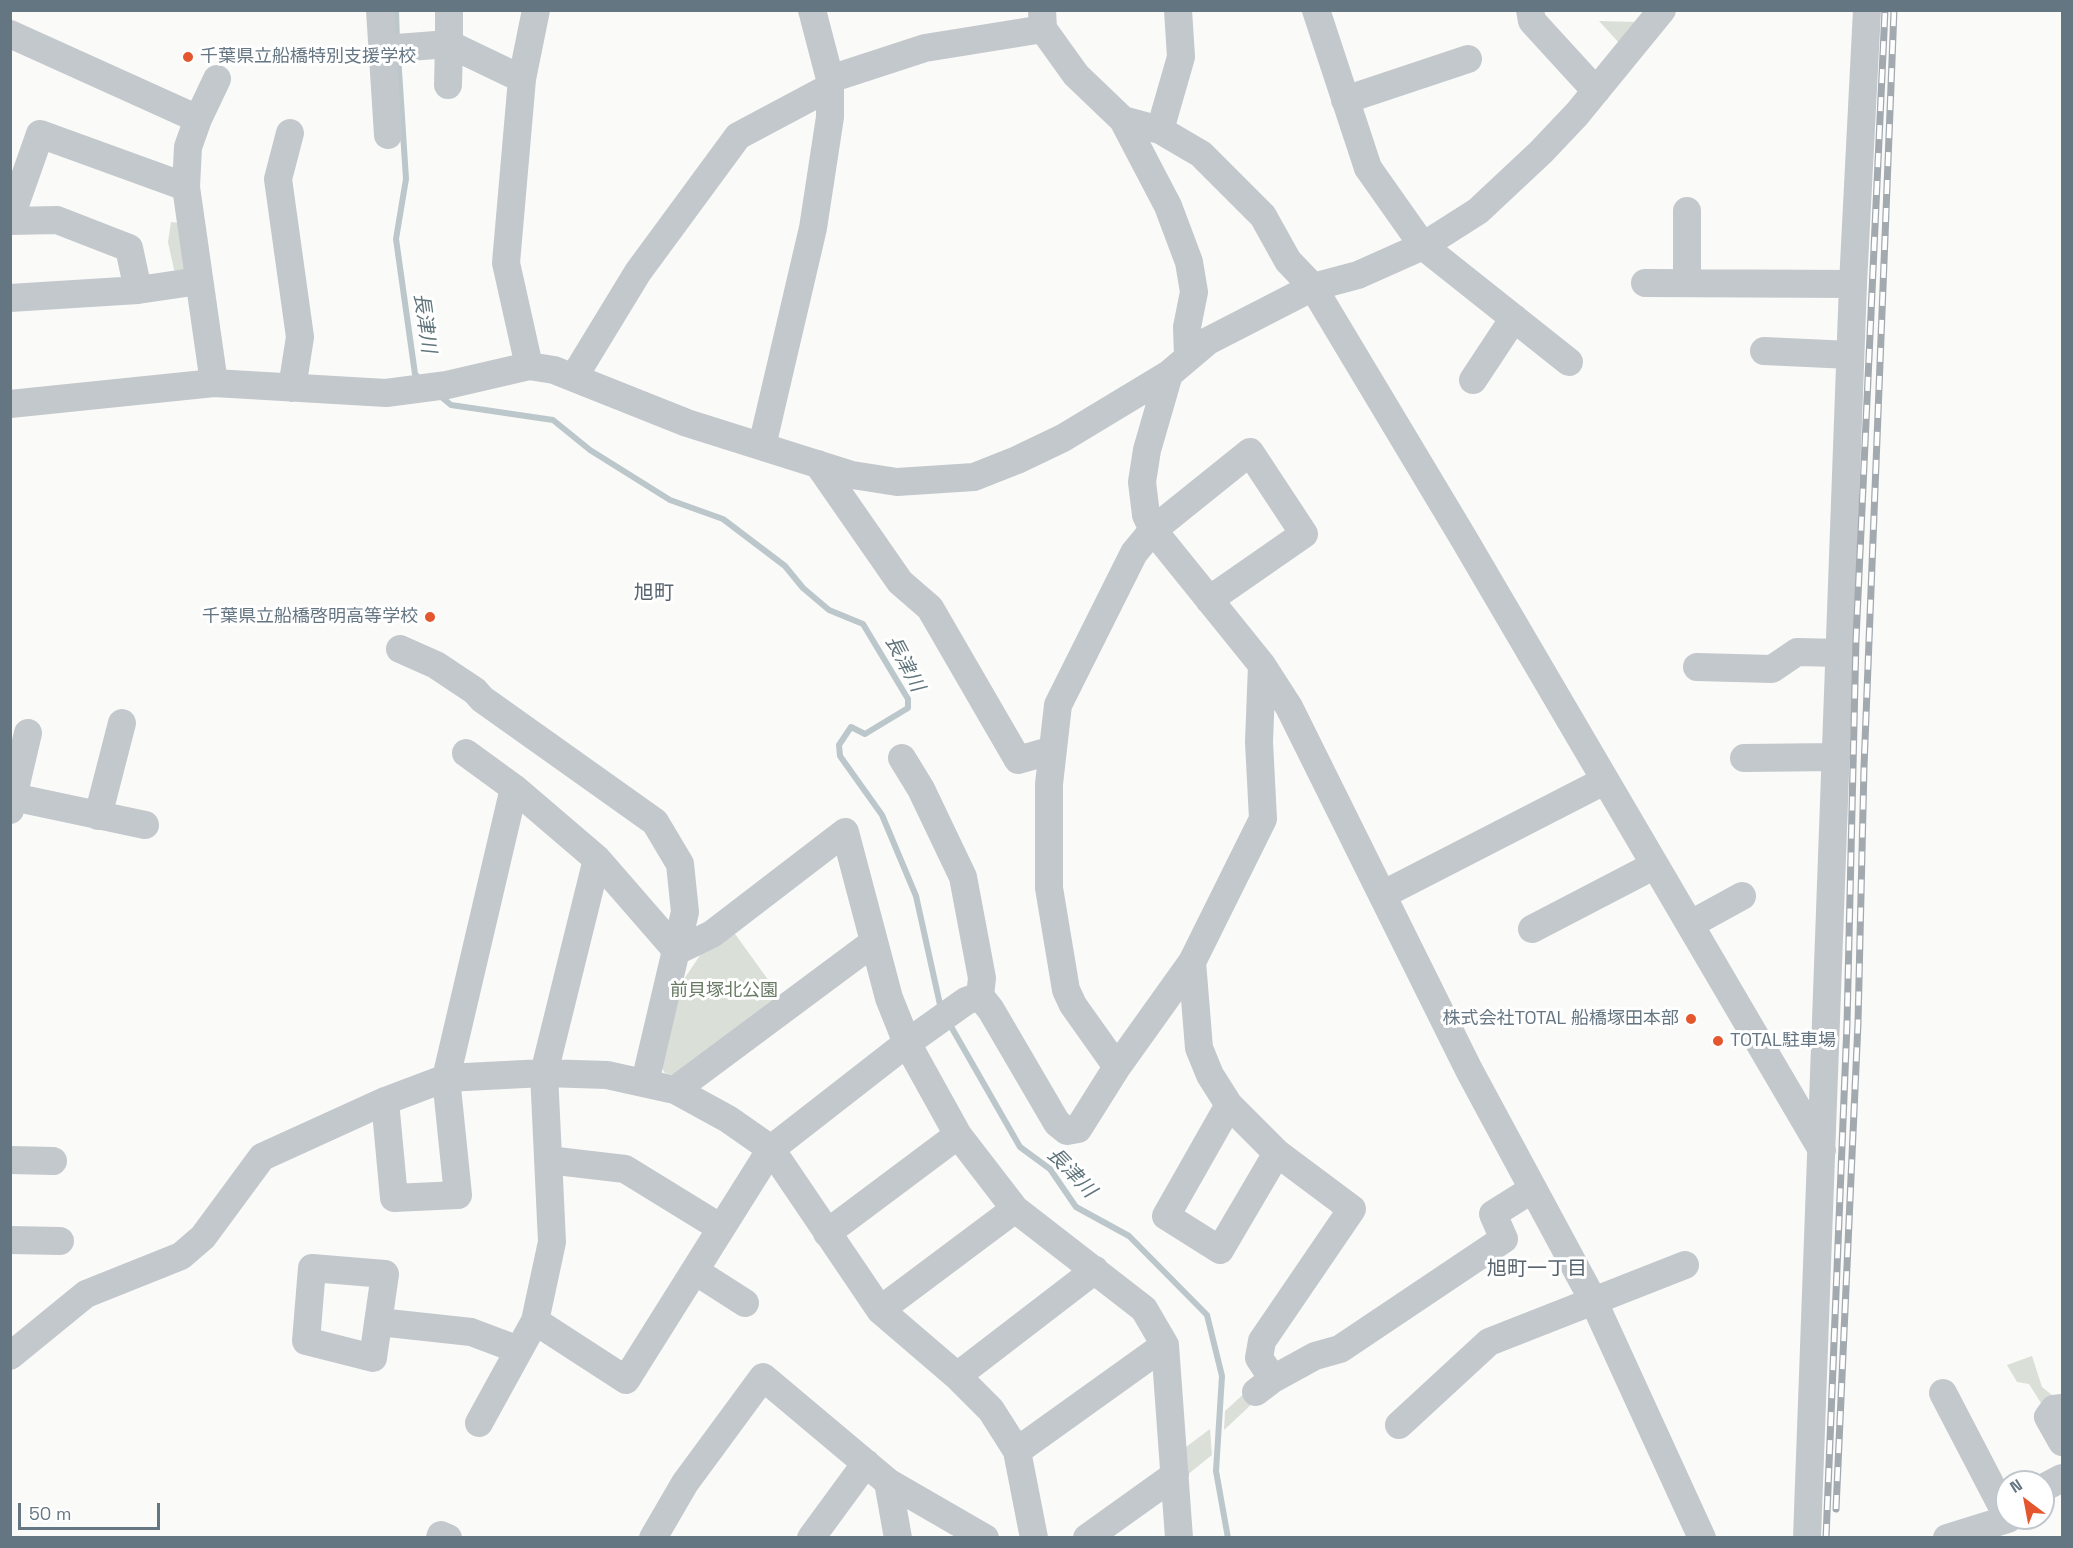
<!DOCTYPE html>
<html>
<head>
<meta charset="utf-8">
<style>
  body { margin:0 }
  #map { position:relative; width:2073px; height:1548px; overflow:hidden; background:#fafaf8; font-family:"Space Grotesk",sans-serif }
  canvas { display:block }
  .frame { position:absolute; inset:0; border:12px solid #657683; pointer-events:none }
  .north { position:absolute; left:1995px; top:1470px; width:60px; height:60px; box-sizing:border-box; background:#fff; border:2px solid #c1c8cd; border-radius:50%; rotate:328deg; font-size:16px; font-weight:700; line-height:24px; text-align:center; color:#657683 }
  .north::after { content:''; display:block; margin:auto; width:21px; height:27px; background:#e4572e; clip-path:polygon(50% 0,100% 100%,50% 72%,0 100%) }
  .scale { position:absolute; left:18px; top:1503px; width:142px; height:27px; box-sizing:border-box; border:3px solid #657683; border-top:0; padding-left:8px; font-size:18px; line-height:21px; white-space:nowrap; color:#657683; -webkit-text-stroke:4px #fff; paint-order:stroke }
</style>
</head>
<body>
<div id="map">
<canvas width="2073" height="1548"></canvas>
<div class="frame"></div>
<div class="north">N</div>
<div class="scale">50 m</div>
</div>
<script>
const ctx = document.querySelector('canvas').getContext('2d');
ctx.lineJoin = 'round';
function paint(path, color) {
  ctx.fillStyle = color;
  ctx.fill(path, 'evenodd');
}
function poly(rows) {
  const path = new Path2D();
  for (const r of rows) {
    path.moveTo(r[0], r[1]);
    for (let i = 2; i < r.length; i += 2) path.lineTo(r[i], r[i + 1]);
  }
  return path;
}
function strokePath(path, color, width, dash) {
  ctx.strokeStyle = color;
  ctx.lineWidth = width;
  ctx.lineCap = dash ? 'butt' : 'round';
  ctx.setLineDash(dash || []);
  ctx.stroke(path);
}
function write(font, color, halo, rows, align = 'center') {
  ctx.font = font + ' "Space Grotesk","Noto Sans JP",sans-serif';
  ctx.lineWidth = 6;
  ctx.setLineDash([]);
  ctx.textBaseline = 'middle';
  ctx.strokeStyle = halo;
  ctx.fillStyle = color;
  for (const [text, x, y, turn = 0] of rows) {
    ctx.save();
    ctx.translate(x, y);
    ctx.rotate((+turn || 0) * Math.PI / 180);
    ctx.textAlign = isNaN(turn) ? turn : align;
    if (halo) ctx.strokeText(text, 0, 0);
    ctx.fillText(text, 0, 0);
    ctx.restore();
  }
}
const green = poly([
  [1599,21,1638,22,1621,45],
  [171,222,180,223,189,271,175,274,168,242],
  [730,927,782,999,674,1075,665,1073,660,1066,678,988,709,942],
  [2032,1356,2042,1387,2058,1400,2044,1408,2029,1384,2017,1382,2007,1365],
  [1247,1391,1254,1402,1224,1430,1225,1411],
  [1210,1429,1212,1455,1182,1479,1186,1447]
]);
const stream = poly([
  [396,10,397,42],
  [398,55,406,179,396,239,415,374,420,379],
  [439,395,451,405,553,420,590,450,670,500,723,519,785,566,803,588,829,610,863,624,908,699,908,708,865,734,851,727,839,745,840,756,882,815,916,896,941,1009],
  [949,1023,1020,1147,1050,1169,1076,1207,1129,1236,1207,1315,1222,1376,1216,1471,1228,1538]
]);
const minor = poly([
  [380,10,388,135],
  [449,10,449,44,522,79,506,263,529,366],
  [1042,10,1043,29,1076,75,1123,120,1168,206,1189,262,1194,292,1187,327,1188,356],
  [1316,10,1368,168,1423,246,1569,362],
  [1530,10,1532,21,1596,91],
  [10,34,198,119],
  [383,49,449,44,448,85],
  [522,79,536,10],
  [830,79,925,48,1043,29],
  [1345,100,1468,59],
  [1123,120,1160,130,1201,154,1263,216,1288,261,1313,287,1464,539,1822,1150],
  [1160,130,1181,57,1178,10],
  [290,133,278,179,300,337,292,388],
  [1687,211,1687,283],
  [10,219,40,134,186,187],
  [10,221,57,220,129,248,138,290],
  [1645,283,1853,284],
  [10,298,138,290,199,281],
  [1764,351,1850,355],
  [1169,374,1147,450,1142,482,1146,515,1153,530,1262,665,1289,707,1469,1070,1594,1302,1702,1538],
  [574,377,638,272,738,136,830,87],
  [1473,380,1514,318],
  [214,383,186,187,188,147,198,119,217,79],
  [10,404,214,383,386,393,447,385,529,366,554,370,687,423,852,475,897,482,974,477,1017,460,1063,438,1169,374,1208,341,1313,287,1358,275,1423,246,1478,211,1541,152,1577,114,1662,10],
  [762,446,813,228,830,117,830,79,812,10],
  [818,464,900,582,930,608,1018,760,1053,750],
  [400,649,436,665,475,691,482,699,655,822,680,864,685,912,645,1082],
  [1697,667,1772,669,1797,652,1840,653],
  [466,753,514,788,597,859,677,951,712,934,845,832,889,998,907,1043,958,1135,1015,1209,1144,1309,1165,1345,1179,1538],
  [902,758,921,789,963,877,982,978,980,996],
  [1744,758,1836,757],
  [13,797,145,825],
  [10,810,28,733],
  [98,816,122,723],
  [1384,894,1604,781],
  [1691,924,1742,896],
  [1532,929,1655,865],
  [1192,962,1199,1048,1210,1075,1229,1105,1277,1153,1352,1209,1262,1341,1259,1358,1273,1379],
  [1117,1067,1073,1005,1066,990,1049,888,1049,784,1058,705,1134,553,1153,530,1250,452,1304,534,1209,600],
  [675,1090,874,942],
  [385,1101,394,1198,458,1195,446,1078,514,788],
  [1229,1105,1166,1216,1220,1250,1277,1153],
  [10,1160,53,1161],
  [548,1160,625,1169,721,1228],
  [827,1233,958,1135],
  [10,1240,60,1241],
  [312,1268,385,1274,373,1358,306,1341,312,1268],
  [695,1271,745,1303],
  [880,1310,1015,1209],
  [535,1321,626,1380,771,1149,907,1043,966,1001,980,996,991,1010,1057,1123,1067,1131,1078,1129,1117,1067,1192,962,1263,819,1259,742,1262,665],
  [379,1322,471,1332,519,1350],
  [10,1356,86,1294,181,1256,203,1237,262,1157,385,1101,446,1078,544,1073,607,1075,675,1090,728,1119,771,1149,880,1310,957,1376,991,1410,1017,1451,1034,1538],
  [957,1376,1095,1270],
  [1256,1392,1273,1379,1315,1356,1340,1349,1504,1239,1493,1214,1533,1189],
  [1943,1393,2007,1516],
  [2062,1408,2054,1409,2048,1417,2062,1442],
  [479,1423,535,1321,552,1242,544,1073,597,859],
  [1399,1425,1489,1342,1685,1265],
  [1017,1451,1165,1345],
  [888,1482,985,1538],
  [2043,1488,2062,1478],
  [440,1538,441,1535,448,1538],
  [653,1538,685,1483,763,1377,888,1482,898,1538],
  [811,1538,866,1463],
  [1087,1538,1175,1475],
  [1807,1538,1853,284,1867,10],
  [1947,1538,2008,1519]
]);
const rail = poly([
  [1836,1509,1858,1023,1864,767,1894,10],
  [1826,1538,1847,1024,1856,639,1885,10]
]);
const markers = [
  [188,57,6,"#e4572e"],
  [430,617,6,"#e4572e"],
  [1691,1019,6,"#e4572e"],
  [1718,1041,6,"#e4572e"]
];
const poiNames = [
  ["千葉県立船橋特別支援学校",200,57],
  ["千葉県立船橋啓明高等学校",418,617,"right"],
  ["株式会社TOTAL 船橋塚田本部",1679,1019,"right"],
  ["TOTAL駐車場",1730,1041]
];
const parkNames = [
  ["前貝塚北公園",724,991]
];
const waterNames = [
  ["長津川",424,323,82],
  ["長津川",904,664,62],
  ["長津川",1071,1173,46]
];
const neighbourhoodNames = [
  ["旭町",654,594],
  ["旭町一丁目",1537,1270]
];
paint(green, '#dadfd7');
strokePath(stream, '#bbc7cb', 6);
strokePath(minor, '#c3c8cc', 28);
strokePath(rail, '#a2aab0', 7);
strokePath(rail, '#fff', 4.5, [14]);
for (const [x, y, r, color] of markers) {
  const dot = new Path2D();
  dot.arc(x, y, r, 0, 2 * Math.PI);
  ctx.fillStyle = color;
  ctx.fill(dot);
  strokePath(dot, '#fff', 2);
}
write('18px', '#657683', '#fff', poiNames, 'left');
write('18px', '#687a64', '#fff', parkNames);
write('italic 20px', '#60757c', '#fff', waterNames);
write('20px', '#57646e', '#fff', neighbourhoodNames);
</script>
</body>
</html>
